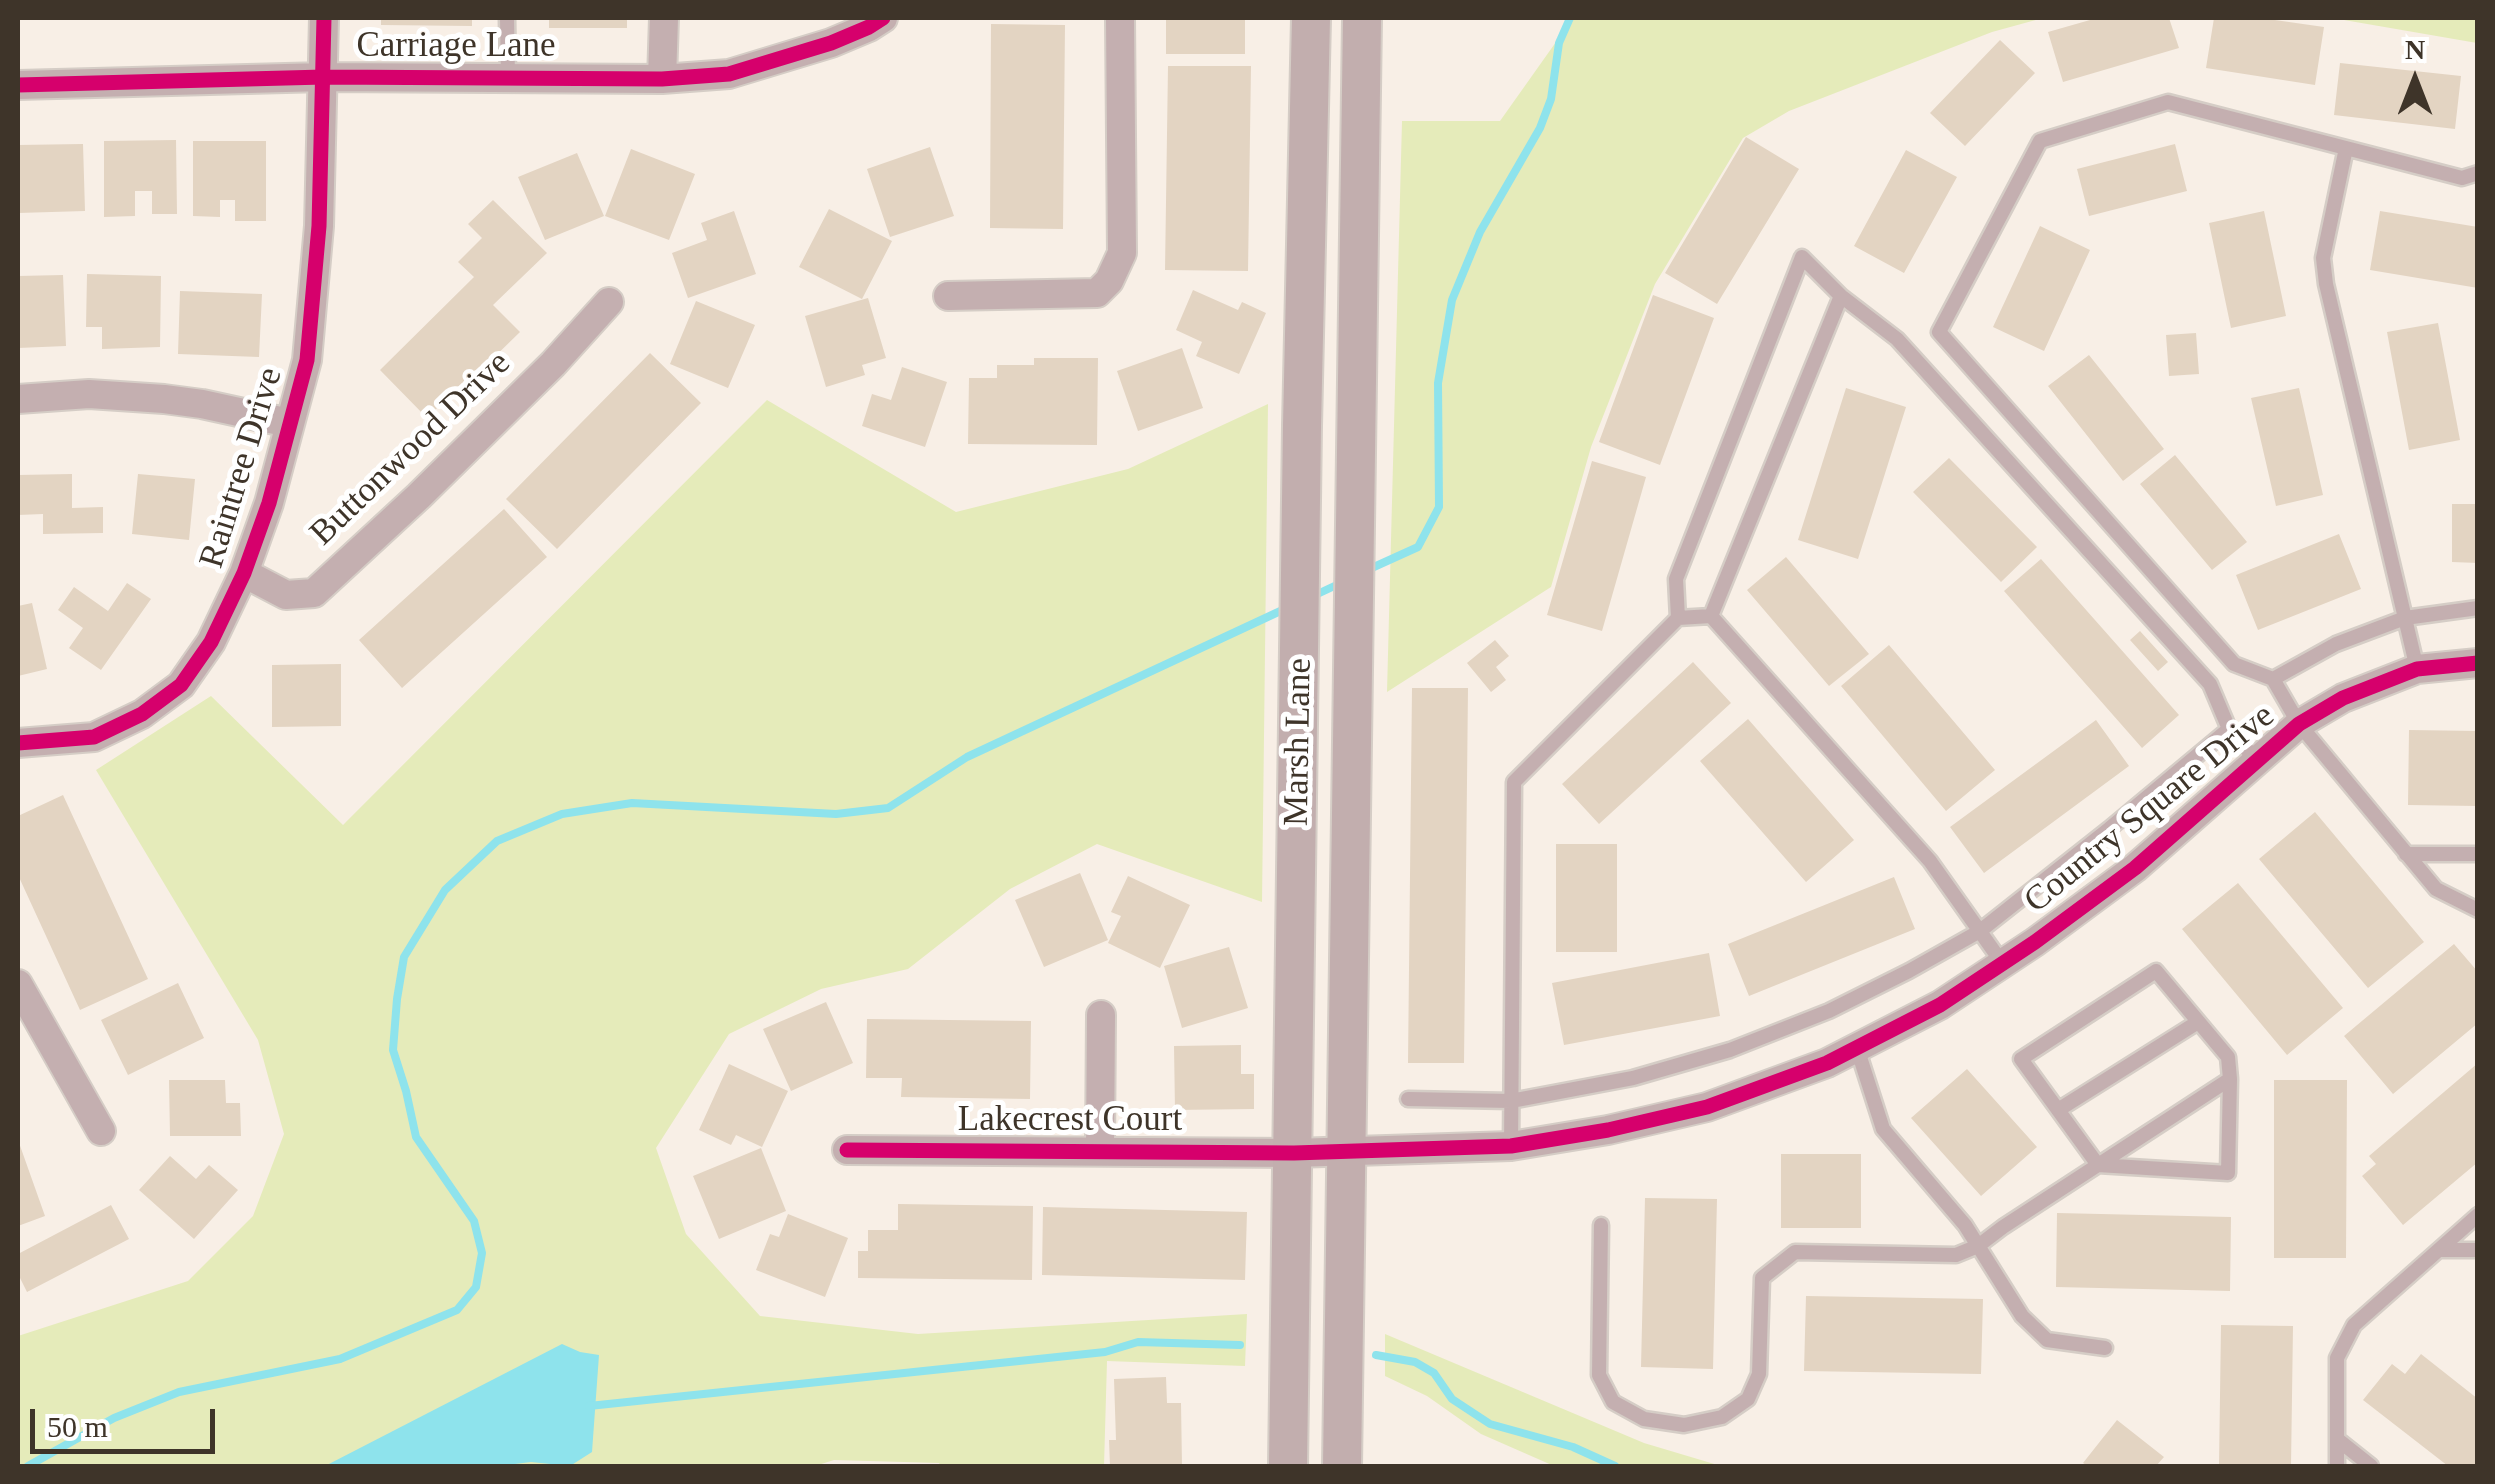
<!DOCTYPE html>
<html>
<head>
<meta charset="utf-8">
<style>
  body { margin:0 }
  #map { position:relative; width:2495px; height:1484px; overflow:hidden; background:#f8efe6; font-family:Georgia,serif }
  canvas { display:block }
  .frame { position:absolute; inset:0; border:20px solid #3e3429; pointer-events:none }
  .north { position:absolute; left:2365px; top:30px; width:100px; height:100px; -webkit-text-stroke:8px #fff; paint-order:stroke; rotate:0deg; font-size:28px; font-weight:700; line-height:40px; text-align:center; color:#3e3429 }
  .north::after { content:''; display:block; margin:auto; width:35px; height:45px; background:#3e3429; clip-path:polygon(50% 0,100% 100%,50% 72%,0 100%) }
  .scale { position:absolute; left:30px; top:1409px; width:185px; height:45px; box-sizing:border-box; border:5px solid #3e3429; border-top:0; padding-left:12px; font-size:30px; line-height:35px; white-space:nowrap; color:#3e3429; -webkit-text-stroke:8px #fff; paint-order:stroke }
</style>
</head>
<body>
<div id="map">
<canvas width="2495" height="1484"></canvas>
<div class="frame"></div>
<div class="north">N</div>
<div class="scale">50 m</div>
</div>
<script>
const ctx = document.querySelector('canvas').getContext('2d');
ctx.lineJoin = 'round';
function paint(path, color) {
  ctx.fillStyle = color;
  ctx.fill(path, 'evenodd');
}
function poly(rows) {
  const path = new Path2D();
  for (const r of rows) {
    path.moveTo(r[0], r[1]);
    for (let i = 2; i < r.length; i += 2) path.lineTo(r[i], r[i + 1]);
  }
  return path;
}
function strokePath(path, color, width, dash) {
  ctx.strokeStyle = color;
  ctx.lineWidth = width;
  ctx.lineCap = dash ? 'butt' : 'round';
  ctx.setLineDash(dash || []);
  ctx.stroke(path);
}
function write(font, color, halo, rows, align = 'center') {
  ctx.font = font + ' Georgia,serif';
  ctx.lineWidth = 10;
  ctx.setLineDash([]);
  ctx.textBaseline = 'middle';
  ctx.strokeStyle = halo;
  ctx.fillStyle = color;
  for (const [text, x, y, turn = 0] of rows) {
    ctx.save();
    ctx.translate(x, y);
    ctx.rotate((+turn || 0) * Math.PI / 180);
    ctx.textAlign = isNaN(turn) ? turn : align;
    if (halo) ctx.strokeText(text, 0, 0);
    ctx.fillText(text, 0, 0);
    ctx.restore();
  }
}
const green = poly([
  [1573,18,2043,18,1992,32,1789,111,1743,138,1655,284,1591,447,1551,587,1387,692,1402,121,1500,121],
  [2327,18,2477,18,2477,43,2344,20],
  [767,400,956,512,1128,469,1268,404,1262,902,1097,844,1010,889,908,969,821,989,729,1034,656,1148,686,1234,760,1316,918,1334,1247,1314,1245,1366,1107,1361,1104,1466,941,1466,939,1463,834,1460,815,1466,18,1466,18,1336,188,1281,253,1216,284,1134,258,1040,96,770,211,696,343,825],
  [1385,1334,1644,1443,1721,1466,1554,1466,1481,1434,1427,1396,1385,1376]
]);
const water = poly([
  [562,1344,580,1352,599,1355,592,1452,570,1466,531,1462,499,1466,325,1466]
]);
const stream = poly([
  [1365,571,1418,547,1439,507,1438,383,1452,300,1480,232,1540,128,1551,99,1559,43,1570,18],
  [1311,597,1343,582],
  [1376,1355,1415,1362,1434,1373,1452,1399,1490,1424,1573,1447,1615,1466],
  [589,1406,1105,1352,1138,1342,1240,1345],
  [28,1466,114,1418,179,1392,340,1359,457,1310,476,1287,482,1253,474,1221,416,1137,406,1091,393,1050,397,999,404,957,445,890,497,841,562,814,632,803,836,814,888,808,967,757,1289,607]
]);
const building = poly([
  [381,18,472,18,472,26,381,25],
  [549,18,627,18,627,28,549,28],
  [1166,18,1245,18,1245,54,1166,54],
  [2097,18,2169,18,2179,48,2063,82,2048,32],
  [2214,18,2261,18,2324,27,2315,85,2206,68],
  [991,24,1065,25,1063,229,990,228],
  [2000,40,2035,73,1965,146,1930,113],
  [2340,63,2461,76,2455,129,2334,115],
  [1168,66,1251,66,1248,271,1165,270],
  [1746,137,1799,169,1717,304,1665,273],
  [176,140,177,214,152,214,152,191,135,191,135,216,104,217,104,141],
  [193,141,266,141,266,221,235,221,235,200,220,200,220,217,193,216],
  [83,144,85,211,18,213,18,145],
  [2175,144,2187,191,2089,216,2077,169],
  [930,147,954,216,890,237,867,169],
  [631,149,695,174,669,240,605,216],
  [1906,150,1957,177,1904,273,1854,246],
  [577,153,604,216,545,240,518,177],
  [493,200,547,253,493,305,520,332,478,373,475,370,427,418,380,370,474,277,458,262,482,238,468,224],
  [829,209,892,241,862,299,799,267],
  [734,211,756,274,688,298,672,253,707,240,701,223],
  [2264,211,2286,316,2231,328,2209,223],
  [2380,211,2478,227,2478,288,2370,270],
  [2040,226,2090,250,2044,351,1993,327],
  [87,274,161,276,160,347,102,349,102,327,86,327],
  [63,275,66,346,18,348,18,276],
  [1193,290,1238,310,1242,302,1266,313,1239,374,1196,356,1202,342,1176,330],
  [180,291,262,294,259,357,178,354],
  [1653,295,1714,318,1660,465,1599,442],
  [868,298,886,358,862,365,865,375,826,387,805,316],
  [696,301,755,325,728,388,670,364],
  [2438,323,2460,440,2409,450,2387,332],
  [2196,333,2199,374,2169,376,2166,335],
  [1182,348,1203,408,1138,431,1117,371],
  [650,353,701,403,557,549,506,499],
  [2089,355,2164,449,2123,481,2048,386],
  [1034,358,1098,358,1097,445,968,444,969,378,997,378,997,365,1034,365],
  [902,367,947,382,925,447,862,426,872,394,891,400],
  [1846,388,1906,407,1858,559,1798,540],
  [2299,388,2323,495,2276,506,2251,398],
  [2175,455,2247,542,2212,570,2140,484],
  [1949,458,2037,547,2001,582,1913,492],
  [1592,461,1646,477,1602,631,1547,615],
  [72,474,72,508,103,507,103,533,43,534,43,514,18,515,18,475],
  [138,474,195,479,189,540,132,534],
  [2452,504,2478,504,2478,563,2452,562],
  [504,509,547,557,402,688,359,640],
  [2339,534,2361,589,2258,630,2236,575],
  [1786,557,1869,654,1829,686,1747,590],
  [2041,559,2179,715,2142,748,2004,591],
  [127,583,151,599,101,670,69,648,83,628,58,610,74,587,108,611],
  [32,603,47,669,18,676,18,606],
  [2140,631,2168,662,2158,671,2130,640],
  [1495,640,1509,656,1496,667,1506,680,1491,692,1467,663],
  [1889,645,1995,770,1946,811,1841,686],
  [1693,662,1731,703,1599,824,1562,784],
  [341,664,341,726,272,727,272,665],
  [1412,688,1468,688,1464,1063,1408,1063],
  [1748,719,1854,840,1806,882,1700,761],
  [2096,720,2129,766,1984,873,1950,827],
  [2409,730,2478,731,2478,806,2408,805],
  [63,795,148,979,80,1010,18,875,18,816],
  [2315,812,2424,942,2368,988,2259,859],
  [1556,844,1617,844,1617,952,1556,952],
  [1080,873,1108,940,1044,967,1015,900],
  [1128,876,1190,905,1160,968,1108,943,1121,916,1111,912],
  [1894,877,1915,929,1749,996,1728,944],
  [2238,883,2343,1008,2287,1055,2182,929],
  [2454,944,2478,972,2478,1023,2393,1094,2344,1036],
  [1229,947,1248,1008,1182,1028,1164,966],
  [1709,953,1720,1016,1564,1045,1552,983],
  [178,983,204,1038,128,1075,101,1020],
  [826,1002,853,1063,791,1091,763,1029],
  [867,1019,1031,1021,1030,1099,901,1097,902,1078,866,1078],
  [1241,1045,1241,1074,1254,1074,1254,1109,1175,1110,1174,1046],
  [2478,1063,2478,1162,2403,1225,2362,1176,2376,1164,2369,1156],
  [729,1064,788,1091,762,1147,736,1135,731,1145,699,1130],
  [1967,1069,2037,1147,1981,1196,1911,1118],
  [169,1080,225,1080,226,1103,240,1103,241,1136,170,1136],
  [2274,1080,2347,1080,2346,1258,2274,1258],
  [18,1140,45,1216,18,1226],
  [761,1148,786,1211,719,1239,693,1176],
  [1781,1154,1861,1154,1861,1228,1781,1228],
  [170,1156,196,1179,209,1165,238,1190,194,1239,139,1190],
  [1645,1198,1717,1199,1713,1369,1641,1367],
  [898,1204,1033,1206,1032,1280,858,1278,858,1251,868,1251,868,1230,898,1230],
  [111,1205,129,1239,27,1292,18,1274,18,1254],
  [1043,1207,1247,1212,1245,1280,1042,1275],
  [2057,1213,2231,1217,2230,1291,2056,1287],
  [788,1214,848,1238,825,1297,756,1270,770,1234,779,1237],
  [1806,1296,1983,1299,1981,1374,1804,1371],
  [2221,1325,2293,1326,2291,1466,2219,1466],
  [2421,1354,2478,1399,2478,1466,2448,1466,2363,1400,2392,1364,2405,1374],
  [1166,1377,1167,1403,1181,1403,1182,1466,1110,1466,1109,1440,1116,1440,1114,1379],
  [2117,1420,2164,1457,2156,1466,2088,1466,2083,1463]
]);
const lane = poly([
  [507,18,508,77],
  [2346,148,2323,258,2326,284,2417,669],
  [2478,173,2462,178,2168,102,2040,141,1939,332,2234,664,2273,679,2299,724,2436,889,2478,910],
  [1711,616,1930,861,2003,964],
  [1678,618,1676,579,1802,257,1841,296,1897,339,2210,684,2229,729,2257,761],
  [2273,679,2336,644,2405,618,2478,608],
  [2406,854,2478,854],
  [1857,1048,1883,1129,1965,1225,2022,1316,2047,1340,2105,1348],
  [1408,1099,1511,1101,1633,1078,1730,1050,1829,1011,1909,971,1980,931,2109,829,2229,729],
  [2058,1110,2198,1022],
  [1511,1146,1514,782,1678,618,1711,616,1841,296],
  [1601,1225,1599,1375,1613,1402,1644,1419,1684,1425,1722,1417,1748,1399,1759,1374,1762,1278,1795,1252,1956,1255,1978,1246,2003,1227,2098,1165,2230,1079,2228,1173,2098,1165,2021,1059,2156,971,2228,1057,2230,1079],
  [2439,1250,2478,1250],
  [2337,1439,2371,1466],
  [2337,1466,2337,1358,2354,1325,2478,1215]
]);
const street = poly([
  [662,79,664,18],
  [18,85,324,77,662,79,729,74,831,43,869,27,883,18],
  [948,296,1097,293,1109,281,1122,253,1120,18],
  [18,399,89,394,164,399,202,404,289,423],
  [244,573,286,595,314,593,419,496,553,364,609,302],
  [18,743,94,737,142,714,181,685,211,642,244,573,269,503,307,360,319,226,324,18],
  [18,984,101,1131],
  [847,1150,1294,1153,1511,1146,1608,1130,1707,1107,1827,1063,1940,1005,2035,942,2135,868,2299,724,2343,698,2417,669,2478,663],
  [1100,1151,1101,1015]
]);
const secondary = poly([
  [1288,1466,1302,426,1311,18],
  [1342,1466,1362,18]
]);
const cycleway = poly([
  [18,85,324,77,662,79,729,74,831,43,869,27,883,18],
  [18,743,94,737,142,714,181,685,211,642,244,573,269,503,307,360,319,226,324,18],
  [847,1150,1294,1153,1511,1146,1608,1130,1707,1107,1827,1063,1940,1005,2035,942,2135,868,2299,724,2343,698,2417,669,2478,663]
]);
const streetNames = [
  ["Carriage Lane",456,47],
  ["Buttonwood Drive",411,449,-44],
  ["Raintree Drive",242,468,-73],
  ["Marsh Lane",1299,742,-89],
  ["Country Square Drive",2150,809,-39],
  ["Lakecrest Court",1070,1121]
];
paint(green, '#e5ebba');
paint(water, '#8ee3ec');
strokePath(stream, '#8ee3ec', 8);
paint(building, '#e3d4c2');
strokePath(lane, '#d5cdc6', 19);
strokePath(street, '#d5cdc6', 32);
strokePath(secondary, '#d5cdc6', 42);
strokePath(lane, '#c4afb0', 14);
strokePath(street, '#c4afb0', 28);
strokePath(secondary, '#c2aeae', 38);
strokePath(cycleway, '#d6006c', 15);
write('35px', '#3e3429', '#fff', streetNames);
</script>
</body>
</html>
